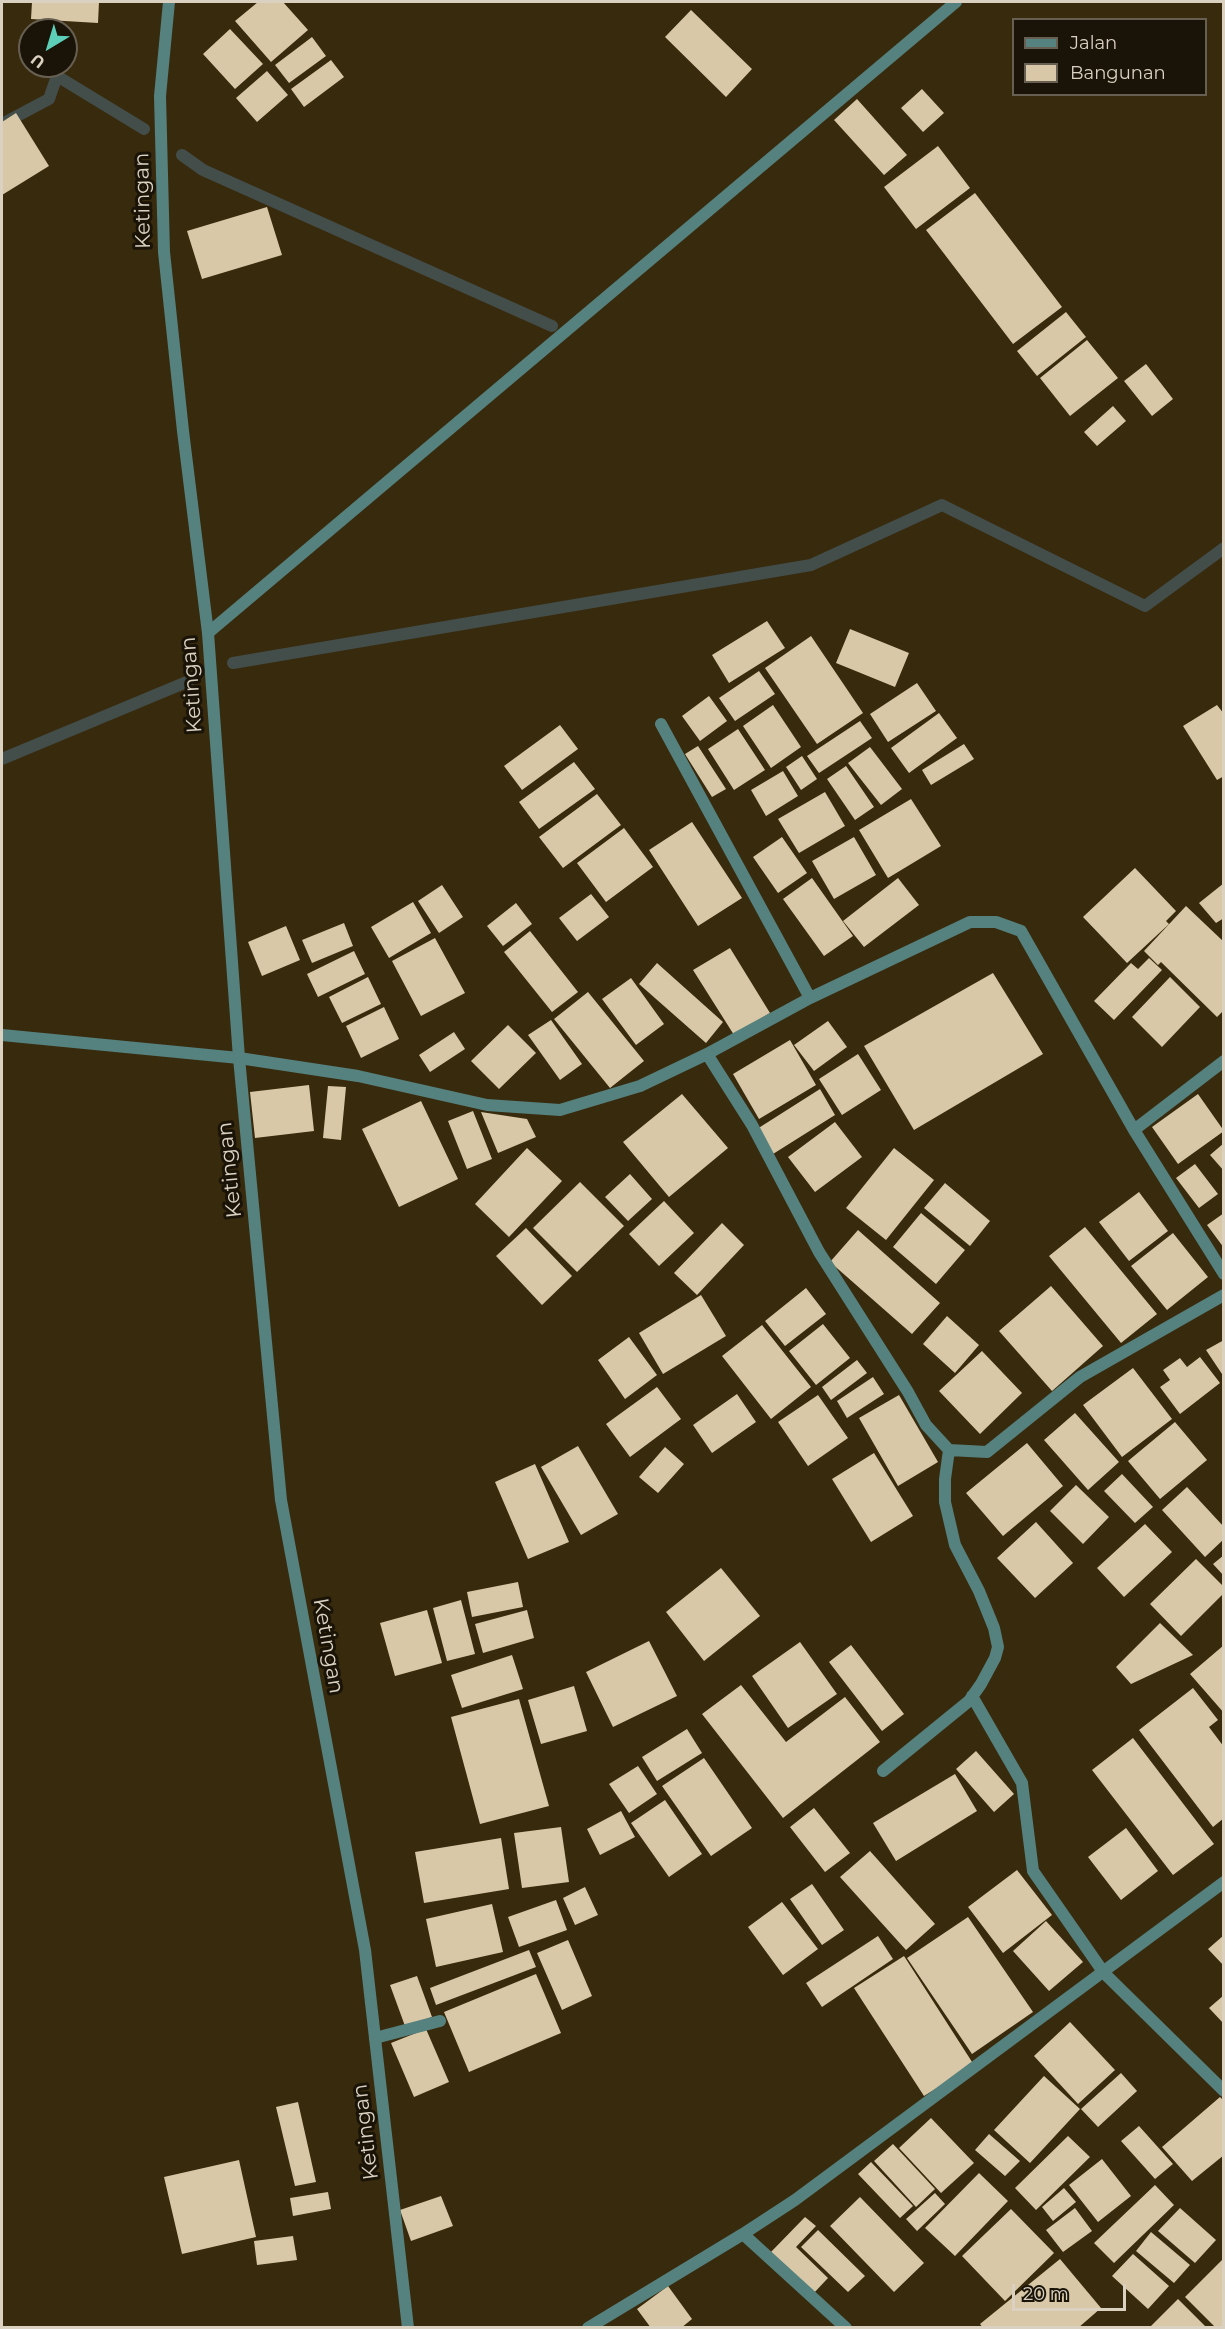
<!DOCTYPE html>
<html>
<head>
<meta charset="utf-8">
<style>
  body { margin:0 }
  #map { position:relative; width:1225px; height:2329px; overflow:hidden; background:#382a0d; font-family:Montserrat,sans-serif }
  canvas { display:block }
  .frame { position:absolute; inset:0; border:3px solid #dad1c1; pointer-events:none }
  .legend { position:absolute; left:1012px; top:18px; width:195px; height:78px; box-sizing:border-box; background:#1a1408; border:2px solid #676052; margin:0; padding:8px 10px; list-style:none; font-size:18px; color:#dad1c1 }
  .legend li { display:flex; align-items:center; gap:12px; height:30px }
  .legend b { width:30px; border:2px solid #676052 }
  .north { position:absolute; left:18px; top:18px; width:60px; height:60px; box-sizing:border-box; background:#1a1408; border:2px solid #676052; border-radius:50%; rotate:218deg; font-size:16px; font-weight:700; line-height:24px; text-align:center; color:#dad1c1 }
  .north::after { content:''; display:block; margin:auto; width:21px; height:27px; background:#5dceb8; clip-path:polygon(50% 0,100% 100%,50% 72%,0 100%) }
  .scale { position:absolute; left:1012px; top:2284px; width:114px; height:27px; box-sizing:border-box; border:3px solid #dad1c1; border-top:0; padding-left:8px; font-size:18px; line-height:21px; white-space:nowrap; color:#dad1c1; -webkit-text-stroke:4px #1a1408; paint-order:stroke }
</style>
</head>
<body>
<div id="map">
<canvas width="1225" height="2329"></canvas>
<div class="frame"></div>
<ul class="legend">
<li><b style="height:8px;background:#55817e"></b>Jalan</li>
<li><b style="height:16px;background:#d9c8a7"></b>Bangunan</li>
</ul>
<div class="north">U</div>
<div class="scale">20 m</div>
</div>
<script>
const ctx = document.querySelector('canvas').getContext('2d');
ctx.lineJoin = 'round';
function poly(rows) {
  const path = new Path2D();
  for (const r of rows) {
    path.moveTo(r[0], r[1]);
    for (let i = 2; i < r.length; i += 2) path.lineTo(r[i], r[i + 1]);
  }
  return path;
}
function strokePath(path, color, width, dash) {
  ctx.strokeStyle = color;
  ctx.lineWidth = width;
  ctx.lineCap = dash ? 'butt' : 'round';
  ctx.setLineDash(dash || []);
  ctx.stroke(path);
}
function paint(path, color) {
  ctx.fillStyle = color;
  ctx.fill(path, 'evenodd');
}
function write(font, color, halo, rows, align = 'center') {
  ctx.font = font + ' Montserrat,sans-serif';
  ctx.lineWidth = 6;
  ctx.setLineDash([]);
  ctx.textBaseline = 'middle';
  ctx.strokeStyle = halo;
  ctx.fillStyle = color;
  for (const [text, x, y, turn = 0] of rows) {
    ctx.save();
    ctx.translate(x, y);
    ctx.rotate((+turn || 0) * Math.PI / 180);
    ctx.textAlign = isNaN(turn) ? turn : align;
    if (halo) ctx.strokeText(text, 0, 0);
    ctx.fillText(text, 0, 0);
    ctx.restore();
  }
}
const stream = poly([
  [2,124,49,99,57,76,144,129],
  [182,155,203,170,552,326],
  [233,663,811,565,942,505,1145,606,1224,548],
  [2,759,189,681]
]);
const building = poly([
  [32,2,99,2,98,23,31,19],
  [258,2,283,2,308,30,271,62,235,21],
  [691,10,752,69,726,97,665,37],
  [230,29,263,64,235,89,203,54],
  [312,37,326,56,289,83,275,65],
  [331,60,344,77,304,107,291,89],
  [267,71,288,95,257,122,236,98],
  [922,89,944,113,923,132,901,108],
  [857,99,907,155,884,175,834,120],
  [16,113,49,166,2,195,2,122],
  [938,146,970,188,916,229,884,187],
  [975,193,1062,307,1013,344,926,230],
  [267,207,282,255,202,279,187,231],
  [1066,312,1086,337,1037,376,1017,351],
  [1087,340,1118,378,1070,416,1040,378],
  [1146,364,1173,399,1152,416,1124,381],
  [1113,406,1126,421,1097,446,1084,432],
  [767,621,785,648,729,683,712,655],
  [850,629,909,653,895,687,836,663],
  [811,636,863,713,817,744,765,668],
  [759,671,775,694,735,721,719,698],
  [917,683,936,711,888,742,870,714],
  [709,696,727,721,700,741,682,716],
  [773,705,801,747,771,768,743,726],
  [1217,705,1224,714,1224,776,1217,780,1183,726],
  [939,713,957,738,909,773,891,748],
  [860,721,872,738,819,773,807,756],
  [560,725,578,749,522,790,504,766],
  [738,729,765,770,734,790,708,749],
  [964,744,974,759,931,785,922,770],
  [698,746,726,789,712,797,685,754],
  [870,747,902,789,881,805,848,763],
  [802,756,817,779,801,790,786,767],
  [574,762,595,789,539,829,519,802],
  [846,766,874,807,855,820,827,779],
  [783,771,798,796,766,816,751,790],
  [825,792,845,826,799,853,778,819],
  [597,794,621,825,563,868,539,837],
  [911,799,941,846,888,878,859,830],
  [692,822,742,898,698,926,649,850],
  [624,828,653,867,606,902,577,863],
  [782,837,807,873,778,893,753,857],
  [854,837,876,875,834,899,812,861],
  [1135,868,1176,911,1166,921,1169,924,1127,963,1083,917],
  [812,878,853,936,824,956,783,899],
  [898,878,919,905,864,947,843,921],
  [1224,883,1224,918,1216,923,1199,903],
  [442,885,463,917,439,933,418,901],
  [591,894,609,917,577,941,559,918],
  [413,902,431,933,389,958,371,927],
  [516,903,532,924,503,946,487,926],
  [1186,906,1224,942,1224,1010,1217,1017,1161,962,1158,965,1144,951],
  [344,923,353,946,312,963,302,940],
  [286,926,300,960,262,976,248,942],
  [530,931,578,992,552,1012,504,952],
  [435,938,465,993,421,1016,392,961],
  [730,948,770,1013,734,1035,693,970],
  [354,951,365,974,318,997,307,974],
  [1149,958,1162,970,1114,1020,1094,1001,1131,963,1138,969],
  [657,963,723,1022,706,1043,639,984],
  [993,973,1043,1054,914,1130,864,1046],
  [368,977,381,1004,342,1023,329,997],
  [1170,977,1200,1007,1162,1047,1132,1017],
  [631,978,664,1024,636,1045,602,999],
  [588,992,644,1061,610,1088,554,1019],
  [384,1007,399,1039,361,1058,346,1026],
  [551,1020,582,1064,560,1080,528,1035],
  [828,1021,847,1047,814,1071,794,1045],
  [508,1025,536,1053,499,1089,471,1061],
  [454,1032,465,1049,430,1072,419,1055],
  [790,1040,816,1085,759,1119,733,1074],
  [858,1054,881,1090,842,1115,819,1079],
  [309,1085,314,1131,255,1138,250,1092],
  [328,1086,346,1087,341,1140,323,1138],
  [820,1089,835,1115,773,1154,757,1129],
  [682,1094,728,1148,669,1197,623,1142],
  [1198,1094,1224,1131,1178,1164,1152,1127],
  [421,1101,458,1179,399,1207,362,1129],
  [473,1111,492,1159,467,1169,448,1121],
  [481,1112,527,1119,536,1137,498,1153],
  [835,1122,862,1157,815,1192,788,1157],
  [1224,1143,1224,1171,1210,1155],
  [527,1148,562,1181,509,1237,475,1204],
  [894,1148,934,1180,886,1240,846,1208],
  [1195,1164,1218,1194,1199,1208,1176,1178],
  [630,1174,652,1199,628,1221,605,1197],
  [580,1182,624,1226,577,1272,533,1228],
  [945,1183,990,1221,970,1246,924,1208],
  [1139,1192,1168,1231,1129,1261,1099,1222],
  [664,1201,694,1233,659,1266,629,1234],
  [921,1213,965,1250,936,1284,893,1247],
  [1224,1213,1224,1248,1207,1225],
  [722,1223,744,1245,697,1295,674,1273],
  [1085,1227,1157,1314,1121,1343,1049,1256],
  [526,1228,572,1276,542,1305,496,1256],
  [858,1230,940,1303,912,1334,830,1262],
  [1173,1233,1208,1277,1167,1310,1131,1266],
  [1051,1286,1103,1346,1052,1391,999,1331],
  [806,1288,826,1314,785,1346,765,1321],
  [701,1295,726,1336,663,1374,639,1333],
  [947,1316,979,1345,955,1373,923,1344],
  [823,1324,850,1358,816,1385,789,1351],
  [762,1325,811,1387,771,1419,722,1356],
  [629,1337,657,1375,625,1399,598,1360],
  [1224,1340,1224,1377,1206,1350],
  [982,1351,1022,1393,980,1434,939,1391],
  [1200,1357,1220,1383,1180,1414,1160,1387,1170,1380,1163,1370,1180,1358,1187,1367],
  [857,1360,867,1373,831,1400,822,1387],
  [1133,1368,1172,1419,1122,1457,1083,1405],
  [873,1377,884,1394,847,1418,837,1401],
  [657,1387,681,1419,630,1457,606,1424],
  [737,1394,756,1422,712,1453,693,1425],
  [818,1395,848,1438,808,1466,778,1422],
  [899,1395,938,1462,898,1486,859,1418],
  [1075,1413,1119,1462,1088,1490,1044,1440],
  [1175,1422,1207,1460,1160,1499,1128,1461],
  [1027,1443,1063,1486,1003,1536,966,1493],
  [578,1446,618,1514,581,1535,541,1467],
  [665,1447,684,1464,658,1493,639,1477],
  [874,1453,913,1516,871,1542,832,1479],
  [535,1464,569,1542,528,1559,495,1482],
  [1122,1474,1153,1507,1135,1523,1104,1491],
  [1076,1485,1109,1517,1083,1544,1050,1511],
  [1187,1487,1224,1527,1224,1539,1205,1557,1162,1510],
  [1036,1522,1073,1563,1035,1598,997,1558],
  [1145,1524,1172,1552,1124,1597,1097,1568],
  [1224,1555,1224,1576,1213,1564],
  [1196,1559,1224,1587,1224,1593,1181,1636,1150,1604],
  [721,1568,760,1616,704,1661,666,1612],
  [518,1582,523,1607,472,1617,467,1592],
  [461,1600,475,1654,447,1661,433,1608],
  [427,1610,442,1663,395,1676,380,1623],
  [527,1610,534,1638,483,1653,475,1624],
  [1160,1623,1193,1655,1131,1684,1116,1667],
  [649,1641,677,1696,613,1727,586,1672],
  [800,1642,837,1694,788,1728,752,1676],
  [851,1645,904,1714,882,1731,829,1662],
  [1224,1645,1224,1713,1190,1674],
  [512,1655,523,1689,462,1708,451,1675],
  [741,1685,786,1742,845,1697,880,1742,783,1818,702,1714],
  [574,1686,587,1731,541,1744,528,1700],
  [1193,1688,1218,1720,1209,1727,1224,1747,1224,1818,1213,1827,1139,1730],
  [519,1699,549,1806,480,1824,451,1717],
  [687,1729,702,1753,657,1781,642,1757],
  [1133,1738,1214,1844,1173,1875,1092,1770],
  [976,1751,1014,1794,994,1812,956,1769],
  [704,1758,752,1828,711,1856,662,1786],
  [638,1766,657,1794,629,1813,609,1784],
  [955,1774,977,1811,896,1861,873,1823],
  [665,1800,702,1854,669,1877,631,1823],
  [814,1808,850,1853,825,1872,790,1827],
  [621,1811,635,1837,600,1855,587,1829],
  [561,1827,569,1882,522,1888,514,1833],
  [1126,1828,1158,1871,1121,1900,1088,1857],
  [501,1838,509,1889,424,1903,415,1852],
  [870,1851,935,1924,906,1950,840,1877],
  [1017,1870,1052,1915,1003,1953,968,1907],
  [812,1884,844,1930,822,1945,790,1899],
  [585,1887,598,1915,575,1925,563,1898],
  [556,1900,567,1930,519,1947,508,1917],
  [782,1902,818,1949,783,1975,748,1927],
  [492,1904,503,1952,436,1967,426,1919],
  [968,1917,1033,2012,972,2054,907,1958],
  [1046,1921,1083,1962,1049,1991,1013,1951],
  [1224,1935,1224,1966,1208,1949],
  [878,1936,893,1959,822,2007,806,1983],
  [568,1940,592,1996,562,2010,537,1953],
  [529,1950,536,1967,436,2005,430,1988],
  [904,1956,974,2065,924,2096,854,1988],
  [536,1974,561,2033,469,2072,444,2012],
  [417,1976,432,2017,405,2026,390,1985],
  [1224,1995,1224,2024,1209,2008],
  [1070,2022,1115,2070,1078,2104,1034,2056],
  [426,2029,449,2082,414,2097,391,2043],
  [1121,2073,1137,2091,1098,2127,1081,2109],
  [1044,2076,1080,2109,1030,2163,994,2130],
  [1220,2097,1224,2101,1224,2155,1192,2181,1162,2147],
  [298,2102,316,2182,295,2186,276,2107],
  [931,2118,974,2163,941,2193,899,2148],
  [1139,2126,1173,2164,1155,2179,1121,2141],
  [989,2134,1020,2161,1005,2176,975,2150],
  [1068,2136,1090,2157,1036,2210,1015,2188],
  [893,2144,935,2189,916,2207,874,2161],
  [1102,2159,1131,2196,1098,2222,1069,2185],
  [239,2160,256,2237,182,2254,164,2177],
  [871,2162,913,2206,900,2218,858,2174],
  [979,2173,1008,2201,955,2256,925,2228],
  [1155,2185,1174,2205,1114,2263,1094,2243],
  [1064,2188,1076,2202,1053,2221,1042,2207],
  [328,2192,331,2209,293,2216,290,2198],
  [935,2193,945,2204,917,2231,906,2219],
  [441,2196,453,2226,411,2241,400,2210],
  [860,2197,924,2263,894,2292,830,2226],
  [1075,2208,1092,2231,1063,2252,1046,2230],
  [1180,2208,1216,2240,1195,2263,1158,2231],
  [1011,2209,1054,2253,1005,2301,962,2256],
  [805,2217,816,2226,796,2247,828,2278,813,2294,770,2253],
  [818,2230,865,2276,848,2292,801,2247],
  [1151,2232,1190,2265,1174,2283,1136,2251],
  [293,2236,297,2260,257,2265,254,2241],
  [1133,2254,1169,2286,1148,2309,1112,2276],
  [1224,2258,1224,2328,1216,2328,1185,2297],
  [1060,2259,1101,2308,1078,2328,983,2328,980,2324],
  [668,2286,692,2319,681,2328,651,2328,637,2309],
  [1178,2299,1207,2328,1153,2328,1151,2326]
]);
const service = poly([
  [2,1035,239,1058],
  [375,2038,440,2021]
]);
const minor = poly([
  [208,633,956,2],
  [661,724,810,998],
  [239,1058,358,1076,487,1105,560,1110,640,1086,707,1054],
  [1134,1130,1224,1061],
  [1224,1274,1134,1130,1021,931,996,922,970,922,810,998,707,1054,752,1125,819,1252,908,1392,926,1425,949,1450,987,1452,1080,1377,1224,1295],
  [972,1696,1022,1783,1033,1871,1104,1973,1224,2091],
  [883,1771,969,1701,981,1684,995,1658,998,1647,994,1628,979,1591,955,1545,945,1502,945,1479,949,1450],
  [743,2234,846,2328],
  [588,2328,743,2234,795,2200,1224,1882]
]);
const tertiary = poly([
  [169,2,160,96,164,252,183,431,208,633,239,1058,281,1500,365,1950,408,2328]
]);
const streetNames = [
  ["Ketingan",143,201,-91],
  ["Ketingan",192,685,-94],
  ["Ketingan",230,1170,-96],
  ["Ketingan",328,1646,80],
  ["Ketingan",366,2132,-97]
];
strokePath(stream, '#434d4a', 12);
paint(building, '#d9c8a7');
strokePath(service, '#55817e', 12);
strokePath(minor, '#55817e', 12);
strokePath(tertiary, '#55817e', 12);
write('21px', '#dad1c1', '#1a1408', streetNames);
</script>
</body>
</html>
